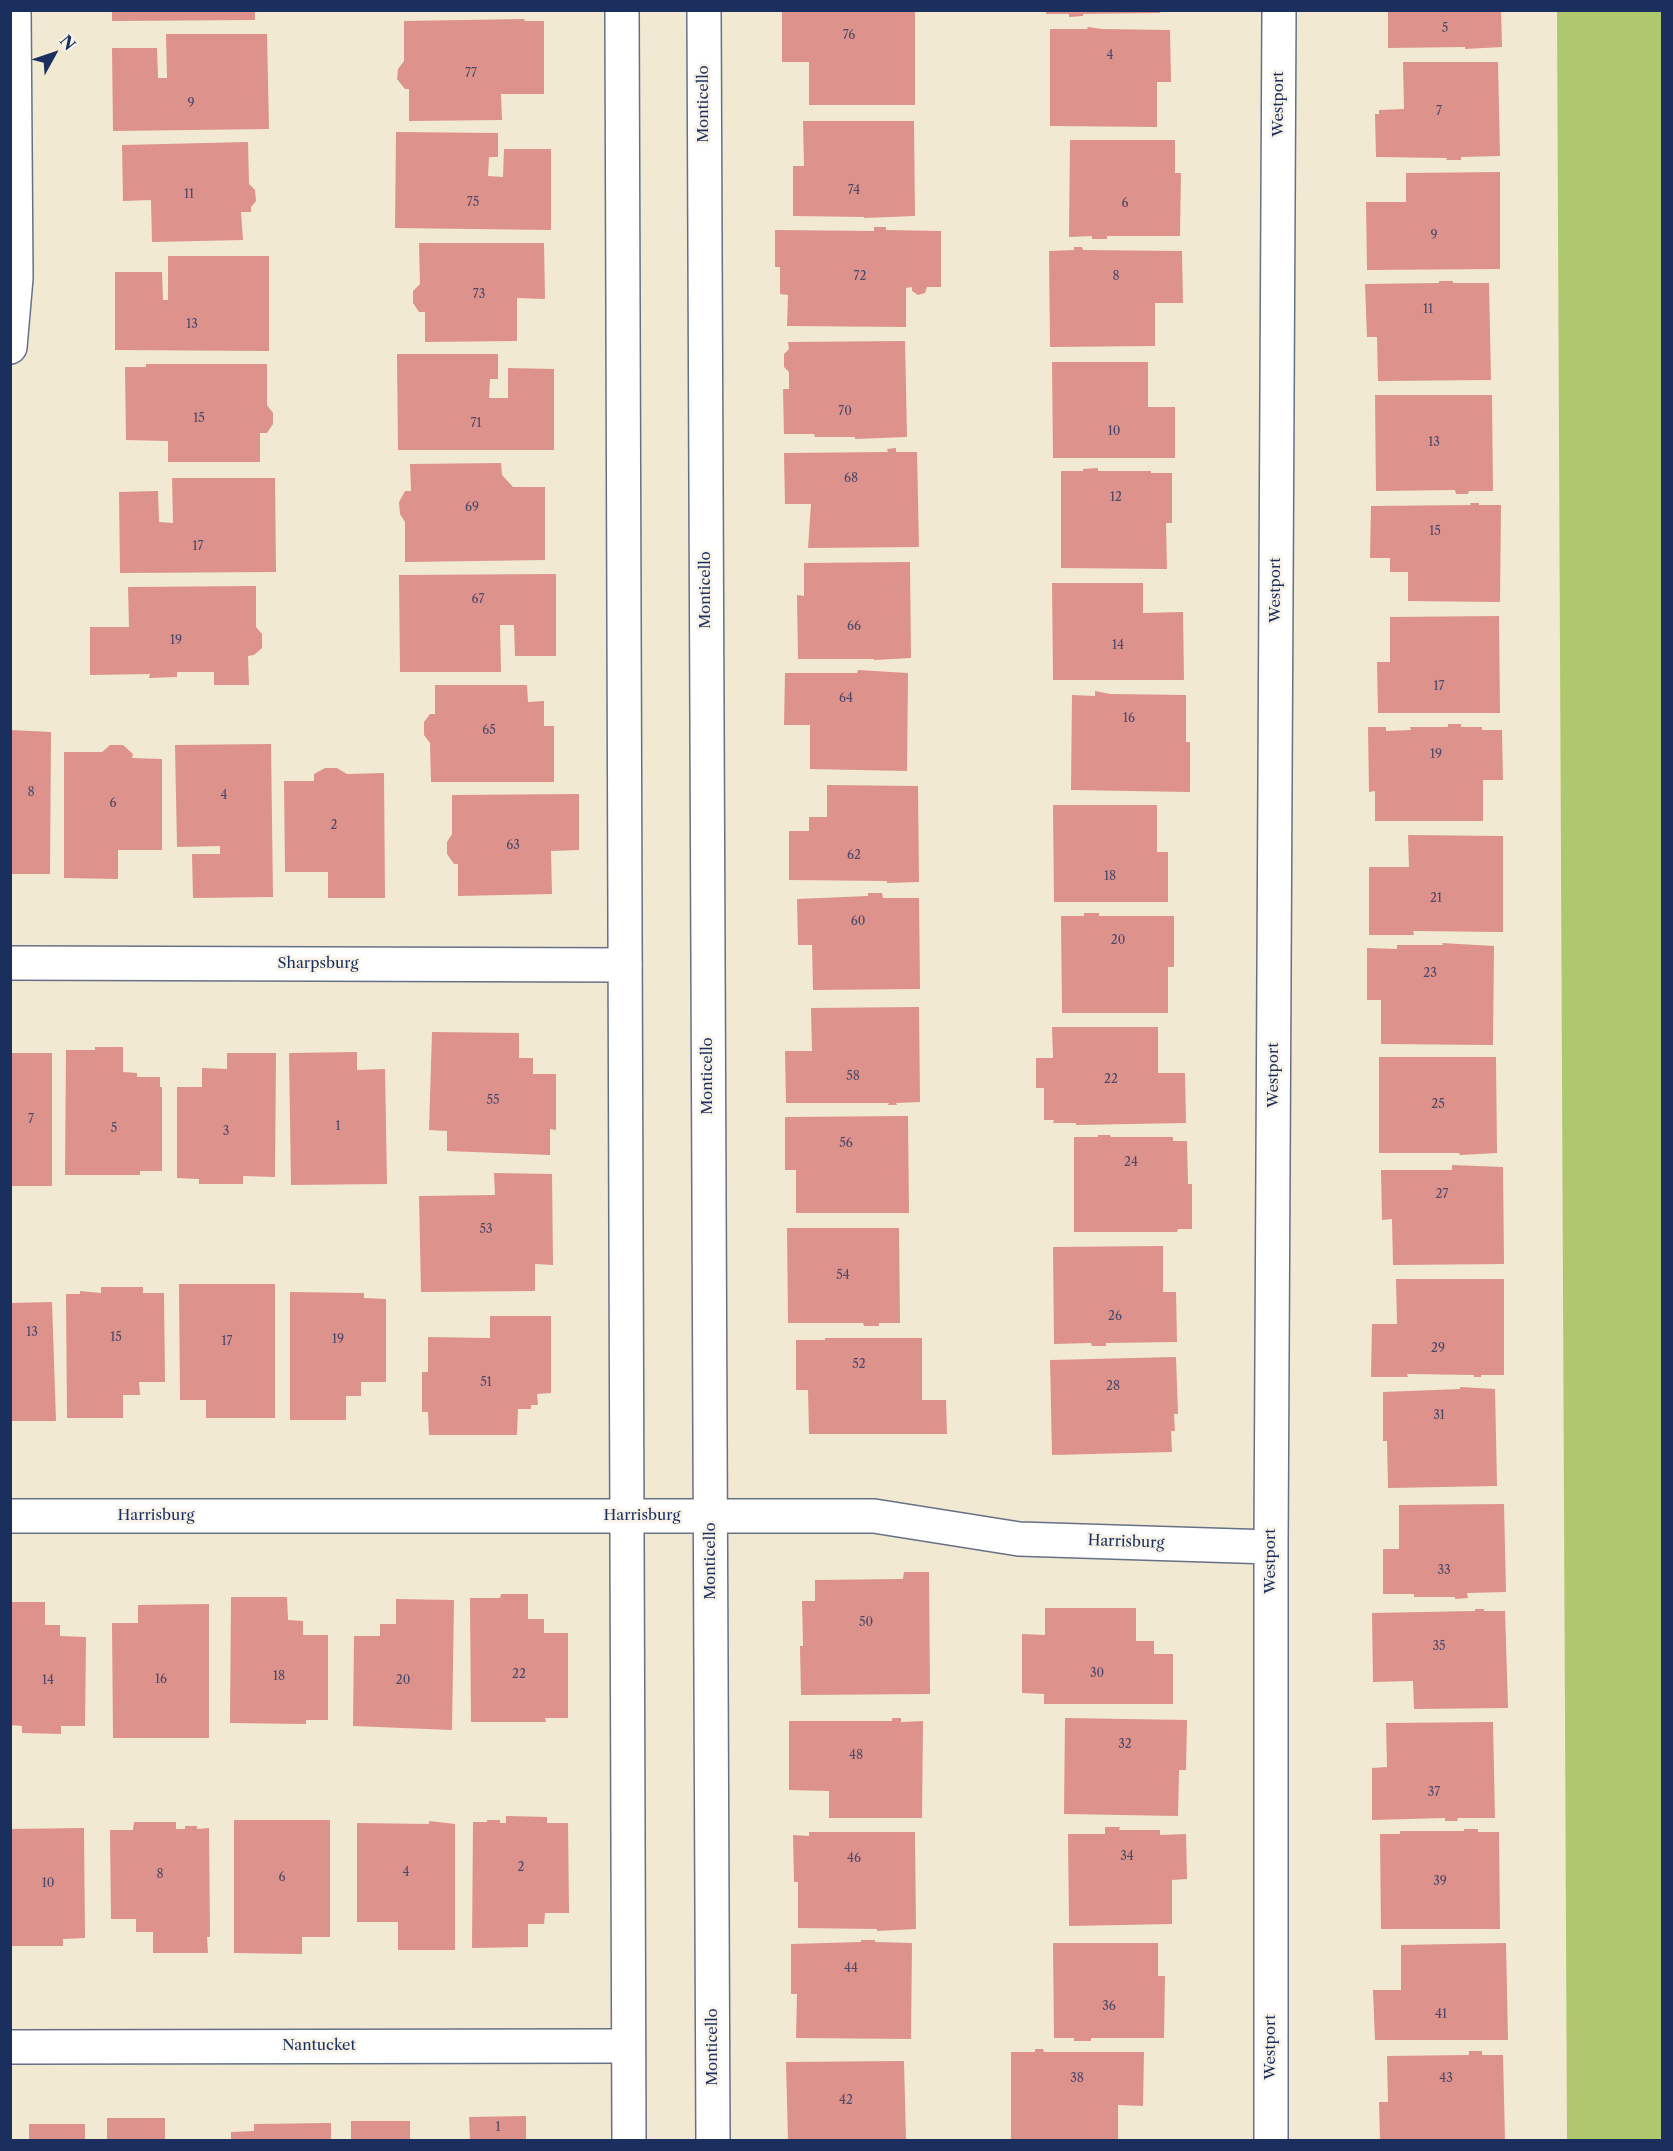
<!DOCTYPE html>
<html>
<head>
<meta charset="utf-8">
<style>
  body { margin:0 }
  #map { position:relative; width:1673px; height:2151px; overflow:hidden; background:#f2e9d3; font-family:"Libre Caslon Text",serif }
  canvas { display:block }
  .frame { position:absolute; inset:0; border:12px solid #1b2f5e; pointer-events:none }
  .north { position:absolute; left:24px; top:24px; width:60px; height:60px; -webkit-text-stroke:4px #f7f3e8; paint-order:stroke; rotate:50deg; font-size:16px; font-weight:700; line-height:24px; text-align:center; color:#1b2f5e }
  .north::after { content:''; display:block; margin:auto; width:21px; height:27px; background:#1b2f5e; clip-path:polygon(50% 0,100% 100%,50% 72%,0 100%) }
</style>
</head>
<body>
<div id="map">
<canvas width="1673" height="2151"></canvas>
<div class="frame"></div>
<div class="north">N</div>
</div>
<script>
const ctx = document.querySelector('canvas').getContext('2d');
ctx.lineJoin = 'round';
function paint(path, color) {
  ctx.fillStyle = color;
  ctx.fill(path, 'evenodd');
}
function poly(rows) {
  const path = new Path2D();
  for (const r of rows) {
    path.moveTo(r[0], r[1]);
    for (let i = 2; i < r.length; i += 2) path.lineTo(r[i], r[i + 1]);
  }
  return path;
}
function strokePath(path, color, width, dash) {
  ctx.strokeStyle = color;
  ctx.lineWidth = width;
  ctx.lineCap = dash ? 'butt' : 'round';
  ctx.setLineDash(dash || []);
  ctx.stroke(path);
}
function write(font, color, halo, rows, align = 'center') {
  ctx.font = font + ' "Libre Caslon Text",serif';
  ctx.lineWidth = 5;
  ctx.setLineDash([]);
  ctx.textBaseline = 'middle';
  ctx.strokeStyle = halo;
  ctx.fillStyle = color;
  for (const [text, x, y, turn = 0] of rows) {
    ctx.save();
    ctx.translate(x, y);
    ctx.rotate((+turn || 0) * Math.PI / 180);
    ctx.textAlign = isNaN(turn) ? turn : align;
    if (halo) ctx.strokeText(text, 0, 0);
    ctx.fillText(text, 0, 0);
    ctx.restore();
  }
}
const green = poly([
  [1557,11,1662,11,1662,2140,1567,2140]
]);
const building = poly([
  [112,10,255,10,255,20,112,21],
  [782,10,915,10,915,105,809,105,809,62,782,62],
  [1046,10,1160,10,1160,13,1083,14,1083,16,1069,17,1069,14,1046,14],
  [1388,10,1501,10,1502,47,1465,49,1465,47,1388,48],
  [525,19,524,21,544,21,544,94,501,94,502,120,409,121,409,89,405,89,397,79,398,69,404,61,404,21],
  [1088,27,1102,29,1170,30,1171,82,1157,82,1157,127,1050,126,1050,29,1087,29],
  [166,34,267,34,269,129,113,131,112,48,157,48,158,78,167,78],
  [1403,62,1498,62,1500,156,1461,157,1461,160,1446,160,1447,158,1376,157,1375,114,1379,114,1379,110,1404,109],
  [803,121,914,121,915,216,864,218,864,217,793,216,793,166,804,166],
  [396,132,498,133,498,157,489,157,488,176,503,177,504,149,551,149,551,230,395,228],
  [1070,140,1175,140,1175,173,1181,173,1180,236,1107,236,1107,239,1092,239,1092,236,1069,237],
  [248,142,249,184,255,190,256,201,251,207,251,212,241,212,243,240,152,242,151,200,123,201,122,145],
  [1500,172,1500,269,1367,270,1366,202,1406,202,1406,173],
  [874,227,886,227,886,230,941,231,941,287,927,287,925,293,918,295,912,291,912,287,906,288,906,327,787,326,788,295,780,294,780,267,775,267,775,230,874,231],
  [419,243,544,243,545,299,517,298,517,341,425,342,425,312,419,312,413,303,413,291,420,284],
  [1074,247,1082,247,1083,250,1182,251,1183,303,1155,303,1155,346,1050,347,1049,251,1074,250],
  [168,256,269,256,269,351,115,350,115,272,162,272,163,300,168,300],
  [1439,281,1453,281,1453,283,1489,283,1491,380,1378,381,1377,337,1367,337,1365,284,1439,283],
  [905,341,907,437,855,439,855,437,815,437,814,434,784,434,783,389,789,389,789,372,784,367,784,354,789,349,788,342],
  [397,354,498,354,498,379,490,379,489,398,508,398,508,368,554,369,554,450,398,450],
  [1052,362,1148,362,1148,407,1175,407,1175,458,1053,458],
  [146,364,267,364,267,405,273,413,273,424,267,433,260,433,260,462,168,462,168,441,126,440,125,367,146,367],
  [1375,395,1492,395,1493,491,1469,491,1468,494,1456,494,1455,490,1376,491],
  [896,448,896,452,917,452,919,547,808,548,811,504,785,504,784,453,888,452,887,449],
  [501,463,502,475,513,487,545,487,545,560,405,562,405,522,400,514,399,502,405,491,411,491,410,464],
  [1098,468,1098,471,1151,471,1151,473,1172,473,1172,523,1166,523,1167,569,1061,568,1061,471,1083,471,1083,469],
  [172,478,275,478,276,572,120,573,119,492,158,491,159,522,173,523],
  [1470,503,1479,503,1479,505,1501,505,1500,602,1408,601,1408,572,1390,572,1390,558,1370,558,1371,506,1471,505],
  [910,562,911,658,874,660,874,659,798,659,797,595,804,596,804,563],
  [556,574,556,656,515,656,514,625,500,625,501,672,400,672,399,575],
  [1052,583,1143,583,1143,613,1183,612,1184,680,1053,680],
  [256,586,256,627,262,634,262,648,254,655,248,656,249,685,214,685,214,672,177,672,177,677,149,678,150,674,90,675,90,627,129,627,128,587],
  [1499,616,1500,713,1378,713,1377,662,1390,662,1390,617],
  [858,670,908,673,907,771,810,769,810,725,784,725,785,673,857,673],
  [435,685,527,685,528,702,544,701,544,726,554,726,554,782,431,782,430,743,424,735,424,722,430,714,435,714],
  [1095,691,1110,694,1186,695,1186,742,1190,742,1190,792,1071,790,1072,695,1095,696],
  [1448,724,1461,724,1461,727,1482,727,1482,730,1502,730,1503,780,1483,780,1483,821,1375,821,1375,791,1369,792,1368,727,1386,727,1386,731,1411,730,1410,727,1448,727],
  [10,730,51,732,50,874,10,874],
  [271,744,273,897,193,898,192,854,220,854,220,846,177,847,175,745],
  [110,745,123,745,133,754,132,758,162,759,162,850,118,850,118,879,64,878,64,752,102,752],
  [325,768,337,768,347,774,384,773,385,898,328,898,328,872,285,872,284,781,314,781,314,774],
  [827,785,918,786,919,882,887,883,887,881,789,880,789,831,809,831,809,817,827,817],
  [579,794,579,850,551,851,552,894,458,896,458,864,454,864,447,854,447,842,452,834,452,795],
  [1053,805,1157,805,1157,852,1168,852,1168,902,1054,902],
  [1408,835,1503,836,1503,932,1413,931,1414,935,1369,935,1369,867,1409,867],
  [868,893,882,893,883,898,919,898,920,989,813,990,812,945,798,945,797,899,868,896],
  [1084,913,1099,913,1099,916,1174,916,1174,967,1168,967,1168,1013,1062,1013,1061,916,1084,916],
  [1442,943,1494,946,1493,1045,1381,1044,1381,1000,1367,1000,1367,948,1397,949,1397,945,1443,945],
  [919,1007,920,1102,896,1103,897,1105,888,1105,889,1103,786,1103,785,1051,812,1051,811,1008],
  [1052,1027,1158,1027,1158,1073,1185,1073,1186,1123,1076,1125,1076,1123,1053,1123,1054,1120,1044,1120,1044,1088,1036,1088,1036,1058,1053,1058],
  [432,1032,519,1033,519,1058,533,1058,533,1074,556,1074,556,1130,550,1129,550,1155,447,1151,447,1131,429,1130],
  [95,1047,123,1047,123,1072,137,1073,137,1077,160,1077,160,1087,162,1087,162,1171,140,1171,140,1175,65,1175,66,1050,95,1050],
  [357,1052,357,1070,385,1069,387,1184,291,1185,289,1053],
  [10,1053,52,1053,52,1186,10,1186],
  [227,1053,276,1053,275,1177,243,1176,243,1184,199,1184,199,1179,177,1178,177,1087,202,1087,202,1068,227,1069],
  [1379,1057,1496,1057,1497,1153,1460,1155,1459,1153,1379,1153],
  [908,1116,909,1213,796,1213,796,1170,785,1170,785,1117],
  [1098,1135,1110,1135,1111,1137,1173,1137,1173,1141,1187,1141,1188,1184,1192,1184,1192,1229,1178,1229,1177,1232,1074,1232,1074,1137,1098,1137],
  [1452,1165,1503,1167,1504,1264,1393,1265,1392,1219,1382,1220,1381,1170,1452,1170],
  [494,1173,552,1174,553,1265,535,1264,535,1291,421,1292,419,1196,495,1195],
  [787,1228,899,1228,900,1323,879,1323,879,1326,864,1326,863,1323,788,1323],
  [1163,1246,1163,1292,1176,1292,1177,1342,1106,1343,1106,1346,1092,1346,1091,1343,1054,1344,1053,1247],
  [1396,1279,1504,1279,1504,1375,1481,1375,1481,1377,1474,1377,1474,1375,1407,1374,1408,1377,1371,1377,1372,1324,1397,1324],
  [179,1284,275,1284,275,1418,206,1418,206,1400,180,1400],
  [101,1287,143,1287,143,1293,164,1293,165,1382,139,1382,140,1395,123,1395,123,1418,67,1418,66,1294,80,1294,80,1291,101,1293],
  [290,1292,364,1293,364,1298,386,1299,386,1382,361,1382,361,1396,346,1396,346,1420,290,1420],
  [52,1302,56,1421,10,1421,10,1303],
  [490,1316,551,1316,551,1393,537,1394,538,1405,531,1405,531,1409,518,1409,517,1435,429,1435,428,1412,422,1412,422,1372,428,1372,428,1337,490,1338],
  [825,1338,922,1338,922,1400,946,1400,947,1434,809,1434,808,1390,796,1390,796,1340,825,1340],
  [1176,1357,1178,1414,1174,1414,1175,1431,1171,1431,1172,1452,1052,1455,1050,1360],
  [1460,1387,1495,1389,1497,1486,1388,1488,1387,1441,1383,1441,1383,1392,1460,1389],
  [1504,1504,1506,1592,1467,1593,1468,1598,1455,1599,1455,1597,1414,1597,1414,1594,1383,1594,1383,1549,1399,1549,1399,1505],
  [904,1572,929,1572,930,1694,801,1695,800,1646,803,1646,802,1601,815,1601,815,1580,903,1579],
  [501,1594,528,1594,528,1619,544,1619,544,1633,568,1633,568,1718,545,1718,546,1722,471,1722,470,1598,500,1598],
  [231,1597,287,1597,288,1620,303,1621,303,1635,328,1635,328,1720,306,1720,306,1724,230,1723],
  [396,1599,454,1600,452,1730,353,1726,354,1636,380,1636,380,1624,396,1624],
  [10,1602,45,1602,45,1625,60,1625,60,1636,86,1637,85,1726,61,1726,61,1734,22,1733,22,1726,10,1725],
  [209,1604,209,1738,113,1738,112,1623,138,1623,138,1605],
  [1045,1608,1136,1608,1136,1641,1154,1641,1154,1654,1173,1654,1173,1704,1044,1704,1044,1694,1022,1693,1022,1634,1045,1635],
  [1475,1609,1484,1609,1484,1611,1505,1611,1508,1708,1414,1709,1413,1681,1373,1682,1372,1613,1475,1611],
  [892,1718,901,1718,901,1722,923,1721,922,1818,829,1818,829,1791,789,1790,789,1721,892,1721],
  [1065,1718,1187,1720,1186,1770,1179,1770,1178,1816,1064,1814],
  [1493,1722,1495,1818,1458,1818,1457,1821,1445,1821,1445,1818,1372,1820,1372,1768,1387,1767,1386,1723],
  [506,1816,547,1817,547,1823,568,1823,569,1913,545,1913,544,1924,528,1924,528,1947,472,1948,473,1822,487,1822,487,1820,500,1820,500,1823,506,1823],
  [234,1820,330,1820,330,1937,302,1937,302,1954,234,1953],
  [429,1821,455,1824,455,1950,398,1950,398,1922,357,1922,357,1823,429,1824],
  [134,1822,176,1822,176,1829,185,1829,185,1826,197,1826,197,1829,209,1828,210,1937,207,1937,208,1953,153,1953,153,1932,136,1932,136,1919,111,1919,110,1830,133,1830],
  [1105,1827,1120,1827,1119,1830,1160,1830,1160,1835,1186,1834,1187,1879,1172,1880,1172,1924,1069,1926,1068,1834,1105,1834],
  [84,1828,85,1938,63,1939,63,1946,10,1946,10,1829],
  [1464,1829,1478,1829,1478,1832,1499,1832,1500,1929,1381,1929,1380,1834,1400,1834,1400,1831,1464,1831],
  [809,1832,915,1832,916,1929,877,1931,877,1929,798,1928,798,1882,794,1882,793,1835,809,1836],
  [861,1940,875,1940,875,1942,912,1943,911,2039,796,2038,797,1994,791,1994,791,1944,861,1942],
  [1053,1943,1158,1943,1158,1976,1165,1976,1164,2038,1091,2038,1091,2041,1074,2041,1074,2038,1054,2038],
  [1506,1943,1508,2040,1375,2040,1373,1990,1401,1990,1401,1945],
  [1035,2049,1043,2049,1044,2052,1144,2052,1143,2106,1118,2105,1118,2140,1011,2140,1011,2052,1035,2052],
  [1469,2051,1482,2051,1482,2055,1503,2055,1505,2140,1380,2140,1379,2102,1388,2102,1387,2056,1469,2055],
  [904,2061,906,2140,788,2140,786,2062],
  [526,2116,526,2140,470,2140,469,2117],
  [107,2118,165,2118,165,2140,107,2140],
  [351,2121,410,2121,410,2140,351,2140],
  [331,2123,331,2140,231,2140,231,2132,254,2131,254,2124],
  [29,2124,85,2124,85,2140,29,2140]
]);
const minor = poly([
  [10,347,16,278,14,10],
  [10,963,625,965],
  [10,1516,874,1516,1019,1539,1271,1547],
  [10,2047,628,2046],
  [1271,2140,1271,1547,1279,10]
]);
const tertiary = poly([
  [622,10,629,2140],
  [704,10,713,2140]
]);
const numberNames = [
  ["5",1445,29],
  ["76",849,36],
  ["4",1110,56],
  ["77",471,74],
  ["9",191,104],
  ["7",1439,112],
  ["74",854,191],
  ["11",189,195],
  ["75",473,203],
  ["6",1125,204],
  ["9",1434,236],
  ["72",860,277],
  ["8",1116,277],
  ["73",479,295],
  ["11",1428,310],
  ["13",192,325],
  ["70",845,412],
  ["15",199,419],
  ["71",476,424],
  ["10",1114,432],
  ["13",1434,443],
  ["68",851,479],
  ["12",1116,498],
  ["69",472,508],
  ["15",1435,532],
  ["17",198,547],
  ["67",478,600],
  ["66",854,627],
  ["19",176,641],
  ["14",1118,646],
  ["17",1439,687],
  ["64",846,699],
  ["16",1129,719],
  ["65",489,731],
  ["19",1436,755],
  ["8",31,793],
  ["4",224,796],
  ["6",113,804],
  ["2",334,826],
  ["63",513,846],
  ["62",854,856],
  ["18",1110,877],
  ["21",1436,899],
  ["60",858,922],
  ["20",1118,941],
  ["23",1430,974],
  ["58",853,1077],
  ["22",1111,1080],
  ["55",493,1101],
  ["25",1438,1105],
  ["7",31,1120],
  ["1",338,1127],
  ["5",114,1129],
  ["3",226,1132],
  ["56",846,1144],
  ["24",1131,1163],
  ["27",1442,1195],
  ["53",486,1230],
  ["54",843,1276],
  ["26",1115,1317],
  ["13",32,1333],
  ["15",116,1338],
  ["19",338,1340],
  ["17",227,1342],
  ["29",1438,1349],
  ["52",859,1365],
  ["51",486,1383],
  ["28",1113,1387],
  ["31",1439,1416],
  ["33",1444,1571],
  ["50",866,1623],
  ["35",1439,1647],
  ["30",1097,1674],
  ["22",519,1675],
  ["18",279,1677],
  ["16",161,1680],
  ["14",48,1681],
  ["20",403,1681],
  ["32",1125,1745],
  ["48",856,1756],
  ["37",1434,1793],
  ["34",1127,1857],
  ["46",854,1859],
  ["2",521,1868],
  ["4",406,1873],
  ["8",160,1875],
  ["6",282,1878],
  ["39",1440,1882],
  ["10",48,1884],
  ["44",851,1969],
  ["36",1109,2007],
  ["41",1441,2015],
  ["38",1077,2079],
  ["43",1446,2079],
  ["42",846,2101],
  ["1",498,2128]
];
const streetNames = [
  ["Monticello",704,104,-90],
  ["Westport",1279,104,-90],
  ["Monticello",706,590,-90],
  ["Westport",1276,590,-90],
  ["Sharpsburg",318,964],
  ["Westport",1274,1075,-90],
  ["Monticello",708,1076,-90],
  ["Harrisburg",156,1516],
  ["Harrisburg",642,1516],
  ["Harrisburg",1126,1542,2],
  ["Monticello",711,1561,-90],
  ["Westport",1271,1561,-90],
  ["Nantucket",319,2046],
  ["Monticello",713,2047,-90],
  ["Westport",1271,2047,-90]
];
paint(green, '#afc86d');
paint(building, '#dd928b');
strokePath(minor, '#667087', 36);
strokePath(tertiary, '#667087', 36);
strokePath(minor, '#fff', 33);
strokePath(tertiary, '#fff', 33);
write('12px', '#4c4869', null, numberNames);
write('15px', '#1b2f5e', '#f7f3e8', streetNames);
</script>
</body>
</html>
